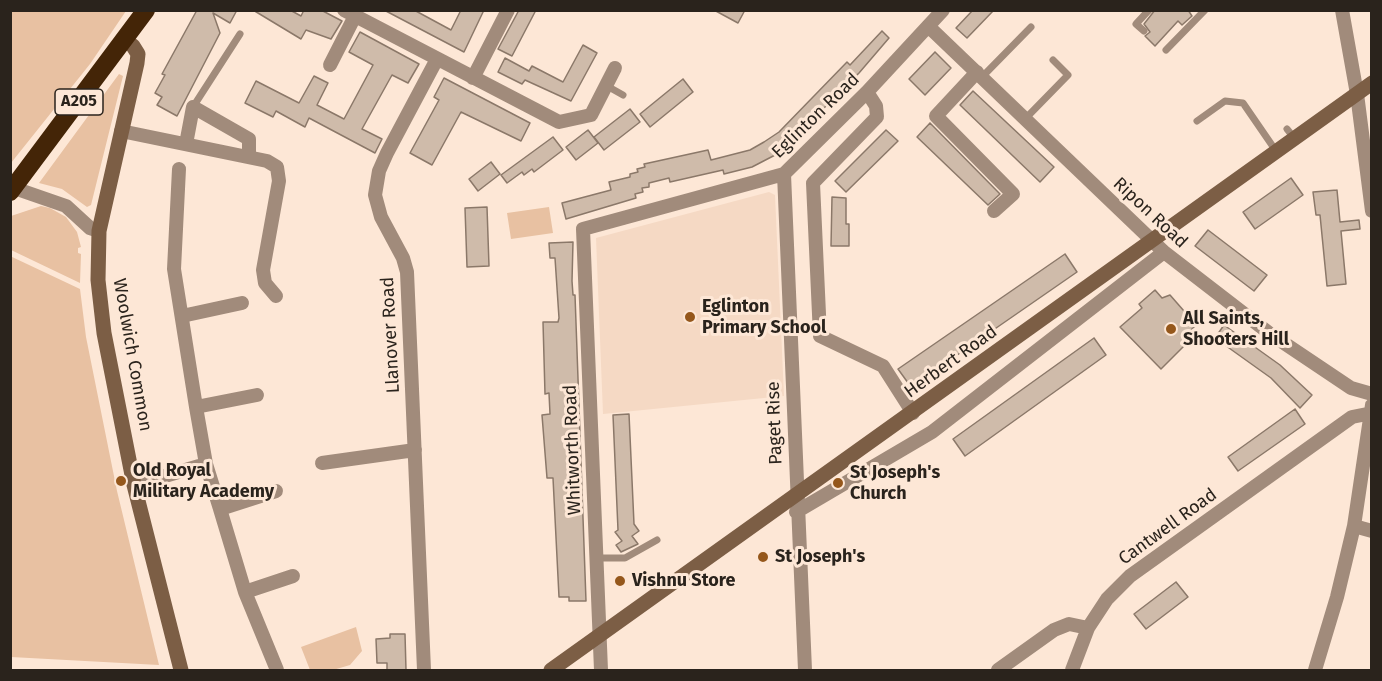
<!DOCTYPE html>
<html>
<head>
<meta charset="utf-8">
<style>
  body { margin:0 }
  #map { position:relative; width:1382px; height:681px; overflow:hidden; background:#fde7d6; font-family:"Fira Sans",sans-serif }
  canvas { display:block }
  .frame { position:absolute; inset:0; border:12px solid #2a231c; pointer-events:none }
</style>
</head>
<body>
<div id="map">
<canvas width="1382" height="681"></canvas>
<div class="frame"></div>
</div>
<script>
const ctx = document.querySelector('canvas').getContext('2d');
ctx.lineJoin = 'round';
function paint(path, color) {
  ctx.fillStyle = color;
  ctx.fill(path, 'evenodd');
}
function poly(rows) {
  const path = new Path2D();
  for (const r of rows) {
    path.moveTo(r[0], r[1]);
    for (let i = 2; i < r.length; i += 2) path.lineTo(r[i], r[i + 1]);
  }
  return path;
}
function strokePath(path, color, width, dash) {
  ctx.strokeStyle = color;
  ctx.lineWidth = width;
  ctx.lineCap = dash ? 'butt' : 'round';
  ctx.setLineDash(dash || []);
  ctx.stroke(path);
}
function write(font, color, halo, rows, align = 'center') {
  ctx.font = font + ' "Fira Sans",sans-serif';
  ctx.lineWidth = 6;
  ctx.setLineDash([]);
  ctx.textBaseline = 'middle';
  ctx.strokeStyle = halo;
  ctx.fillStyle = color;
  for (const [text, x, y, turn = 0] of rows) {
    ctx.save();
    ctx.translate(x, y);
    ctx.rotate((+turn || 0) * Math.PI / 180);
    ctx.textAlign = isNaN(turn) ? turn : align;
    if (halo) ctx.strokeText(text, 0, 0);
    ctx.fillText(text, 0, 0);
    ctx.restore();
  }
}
const built = poly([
  [769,192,775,195,784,396,603,414,596,238]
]);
const green = poly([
  [11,10,126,11,90,64,11,163],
  [119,74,123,76,91,205,87,207,62,189,39,183],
  [41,206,50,208,66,217,77,232,81,247,78,248,78,253,81,254,80,283,11,250,11,216],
  [549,207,553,233,511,239,507,213],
  [10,256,80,289,86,337,117,491,159,665,11,657],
  [356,627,362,651,350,665,333,670,310,670,301,647]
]);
const building = poly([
  [197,10,237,10,230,23,213,13,220,33,177,116,157,105,162,97,155,93,165,75,162,74,197,10],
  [253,10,290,10,301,16,304,10,321,10,342,21,331,39,306,30,301,39,253,10],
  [384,10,414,10,451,30,461,10,484,10,464,52,384,10],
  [519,10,536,10,512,56,498,49,519,10],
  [714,10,745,10,738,23,714,10],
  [973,10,994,10,967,38,956,28,973,10],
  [1155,10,1188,10,1192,16,1182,25,1178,21,1155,46,1145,36,1150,32,1144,24,1155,10],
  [882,31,889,38,859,73,779,153,752,167,724,174,723,170,670,182,669,178,649,183,649,187,642,188,643,192,635,194,636,198,566,219,562,203,611,190,609,182,630,177,630,174,638,172,637,169,645,167,644,164,708,150,711,160,750,150,764,142,779,132,847,62,850,65,882,31],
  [360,32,419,64,408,83,392,75,362,129,382,139,375,153,309,118,305,127,276,111,273,117,245,103,256,81,299,103,314,76,328,83,317,105,344,119,373,65,349,52,360,32],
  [583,45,597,53,571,101,525,80,522,84,498,72,505,58,529,71,532,66,563,82,583,45],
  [935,52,951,68,925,95,909,79,935,52],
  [444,78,530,123,521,141,461,112,432,165,410,153,439,100,434,97,444,78],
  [683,79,693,92,650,127,640,114,683,79],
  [973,91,1054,167,1040,182,960,105,973,91],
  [630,109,640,122,604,150,594,137,630,109],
  [930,123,1000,194,988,205,917,137,930,123],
  [588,130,598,143,576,160,566,147,588,130],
  [886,130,898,141,846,192,835,181,886,130],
  [553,137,563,150,534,172,532,169,524,175,522,172,507,183,501,175,553,137],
  [491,162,500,174,478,191,469,179,491,162],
  [1291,178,1303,195,1255,229,1243,212,1291,178],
  [1337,190,1340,222,1359,220,1360,229,1341,231,1346,284,1327,286,1320,215,1316,215,1313,192,1337,190],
  [832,197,846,198,846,224,849,224,849,246,831,246,832,197],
  [487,207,489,266,467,267,465,208,487,207],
  [1208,230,1267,275,1254,291,1195,246,1208,230],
  [573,242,572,281,573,295,575,295,586,601,569,601,569,597,559,597,553,478,547,478,542,415,550,414,549,393,545,394,543,322,558,322,559,318,555,258,550,258,549,243,573,242],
  [1065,254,1077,272,911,387,898,369,1065,254],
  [1155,290,1162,298,1170,295,1191,319,1189,322,1194,327,1191,330,1195,335,1161,369,1120,327,1142,308,1139,304,1155,290],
  [1224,325,1280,365,1312,395,1300,408,1271,378,1215,338,1224,325],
  [1094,338,1106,355,965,456,953,439,1094,338],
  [1295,409,1305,424,1238,471,1228,457,1295,409],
  [629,414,634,524,639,531,632,536,638,544,621,552,616,545,622,541,615,532,618,530,613,415,629,414],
  [1176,582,1188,597,1146,629,1134,614,1176,582],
  [390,634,405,634,406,670,387,670,387,663,377,663,376,639,390,638,390,634]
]);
const lane = poly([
  [1144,31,1136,24,1149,10],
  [1166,50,1205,10],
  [982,77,1031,27],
  [607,86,623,95],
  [193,107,240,34],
  [1025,119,1068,75,1053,60],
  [1197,121,1225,101,1243,103,1276,151],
  [1287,129,1295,139],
  [595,558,625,558,657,540]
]);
const street = poly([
  [344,10,559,122,591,115,615,68],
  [1342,10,1357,94,1372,211],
  [928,26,1164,252,1269,333,1351,388,1372,394],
  [330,65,355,16],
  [977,72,936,116,1013,194,994,211],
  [473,78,508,10],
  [867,92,876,106,877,117,813,183,820,336,883,366,913,413],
  [121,131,267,161,277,167,279,181,263,270,265,283,276,296],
  [186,144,193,107,249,139,249,156],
  [179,169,174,269,196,407],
  [784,174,805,670],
  [14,188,66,206,90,228,99,231],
  [182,316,242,303],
  [322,463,415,450],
  [134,485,206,464],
  [220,509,206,464,196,407,257,395],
  [796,512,932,432,1164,252],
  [1354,526,1372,531],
  [245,592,220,509,276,491],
  [277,670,245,592,293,576],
  [424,670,407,272,403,258,381,217,375,195,379,171,387,153,437,59],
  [601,670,583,229,784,174,867,92,943,10],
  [998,670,1054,630,1069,624,1088,628],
  [1072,670,1088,628,1107,599,1130,576,1352,417,1372,413],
  [1315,670,1337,597,1354,526,1372,405]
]);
const secondary = poly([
  [125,40,133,46,138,54,137,63,99,231,98,280,104,333,134,485,181,670],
  [551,670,1372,83]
]);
const highway = poly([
  [10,192,146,10]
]);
const markers = [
  [690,317,6,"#95571b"],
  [1171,329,6,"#95571b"],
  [121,481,6,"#95571b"],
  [838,483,6,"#95571b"],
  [763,557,6,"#95571b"],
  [620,581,6,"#95571b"]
];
const shields = [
  [79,102,48]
];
const shieldNames = [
  ["A205",79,102]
];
const streetNames = [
  ["Eglinton Road",816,116,-44],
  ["Ripon Road",1150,213,43],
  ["Llanover Road",391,335,-93],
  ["Woolwich Common",132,355,80],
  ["Herbert Road",951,362,-36],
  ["Paget Rise",775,423,-92],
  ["Whitworth Road",573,450,-92],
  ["Cantwell Road",1168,527,-36]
];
const poiNames = [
  ["Eglinton",702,307],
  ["Primary School",702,328],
  ["All Saints,",1183,319],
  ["Shooters Hill",1183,340],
  ["Old Royal",133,471],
  ["Military Academy",133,492],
  ["St Joseph's",850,473],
  ["Church",850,494],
  ["St Joseph's",775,557],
  ["Vishnu Store",632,581]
];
paint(built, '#f5d9c4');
paint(green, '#e8c1a2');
paint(building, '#cfbbaa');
strokePath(building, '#8b7869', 1.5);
strokePath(lane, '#a18b7b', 7);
strokePath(street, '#a18b7b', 14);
strokePath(secondary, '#7c5e45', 15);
strokePath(highway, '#442507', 18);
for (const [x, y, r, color] of markers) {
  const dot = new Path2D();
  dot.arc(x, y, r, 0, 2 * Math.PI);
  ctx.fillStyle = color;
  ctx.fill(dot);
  strokePath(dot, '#fde7d6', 2);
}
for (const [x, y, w] of shields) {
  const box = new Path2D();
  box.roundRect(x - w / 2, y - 13, w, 26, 4.5);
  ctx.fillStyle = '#fde7d6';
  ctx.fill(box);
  strokePath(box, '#2a231c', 1.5);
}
write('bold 16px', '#2a231c', null, shieldNames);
write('18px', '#2a231c', '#fde7d6', streetNames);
write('bold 18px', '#2a231c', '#fde7d6', poiNames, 'left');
</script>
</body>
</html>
